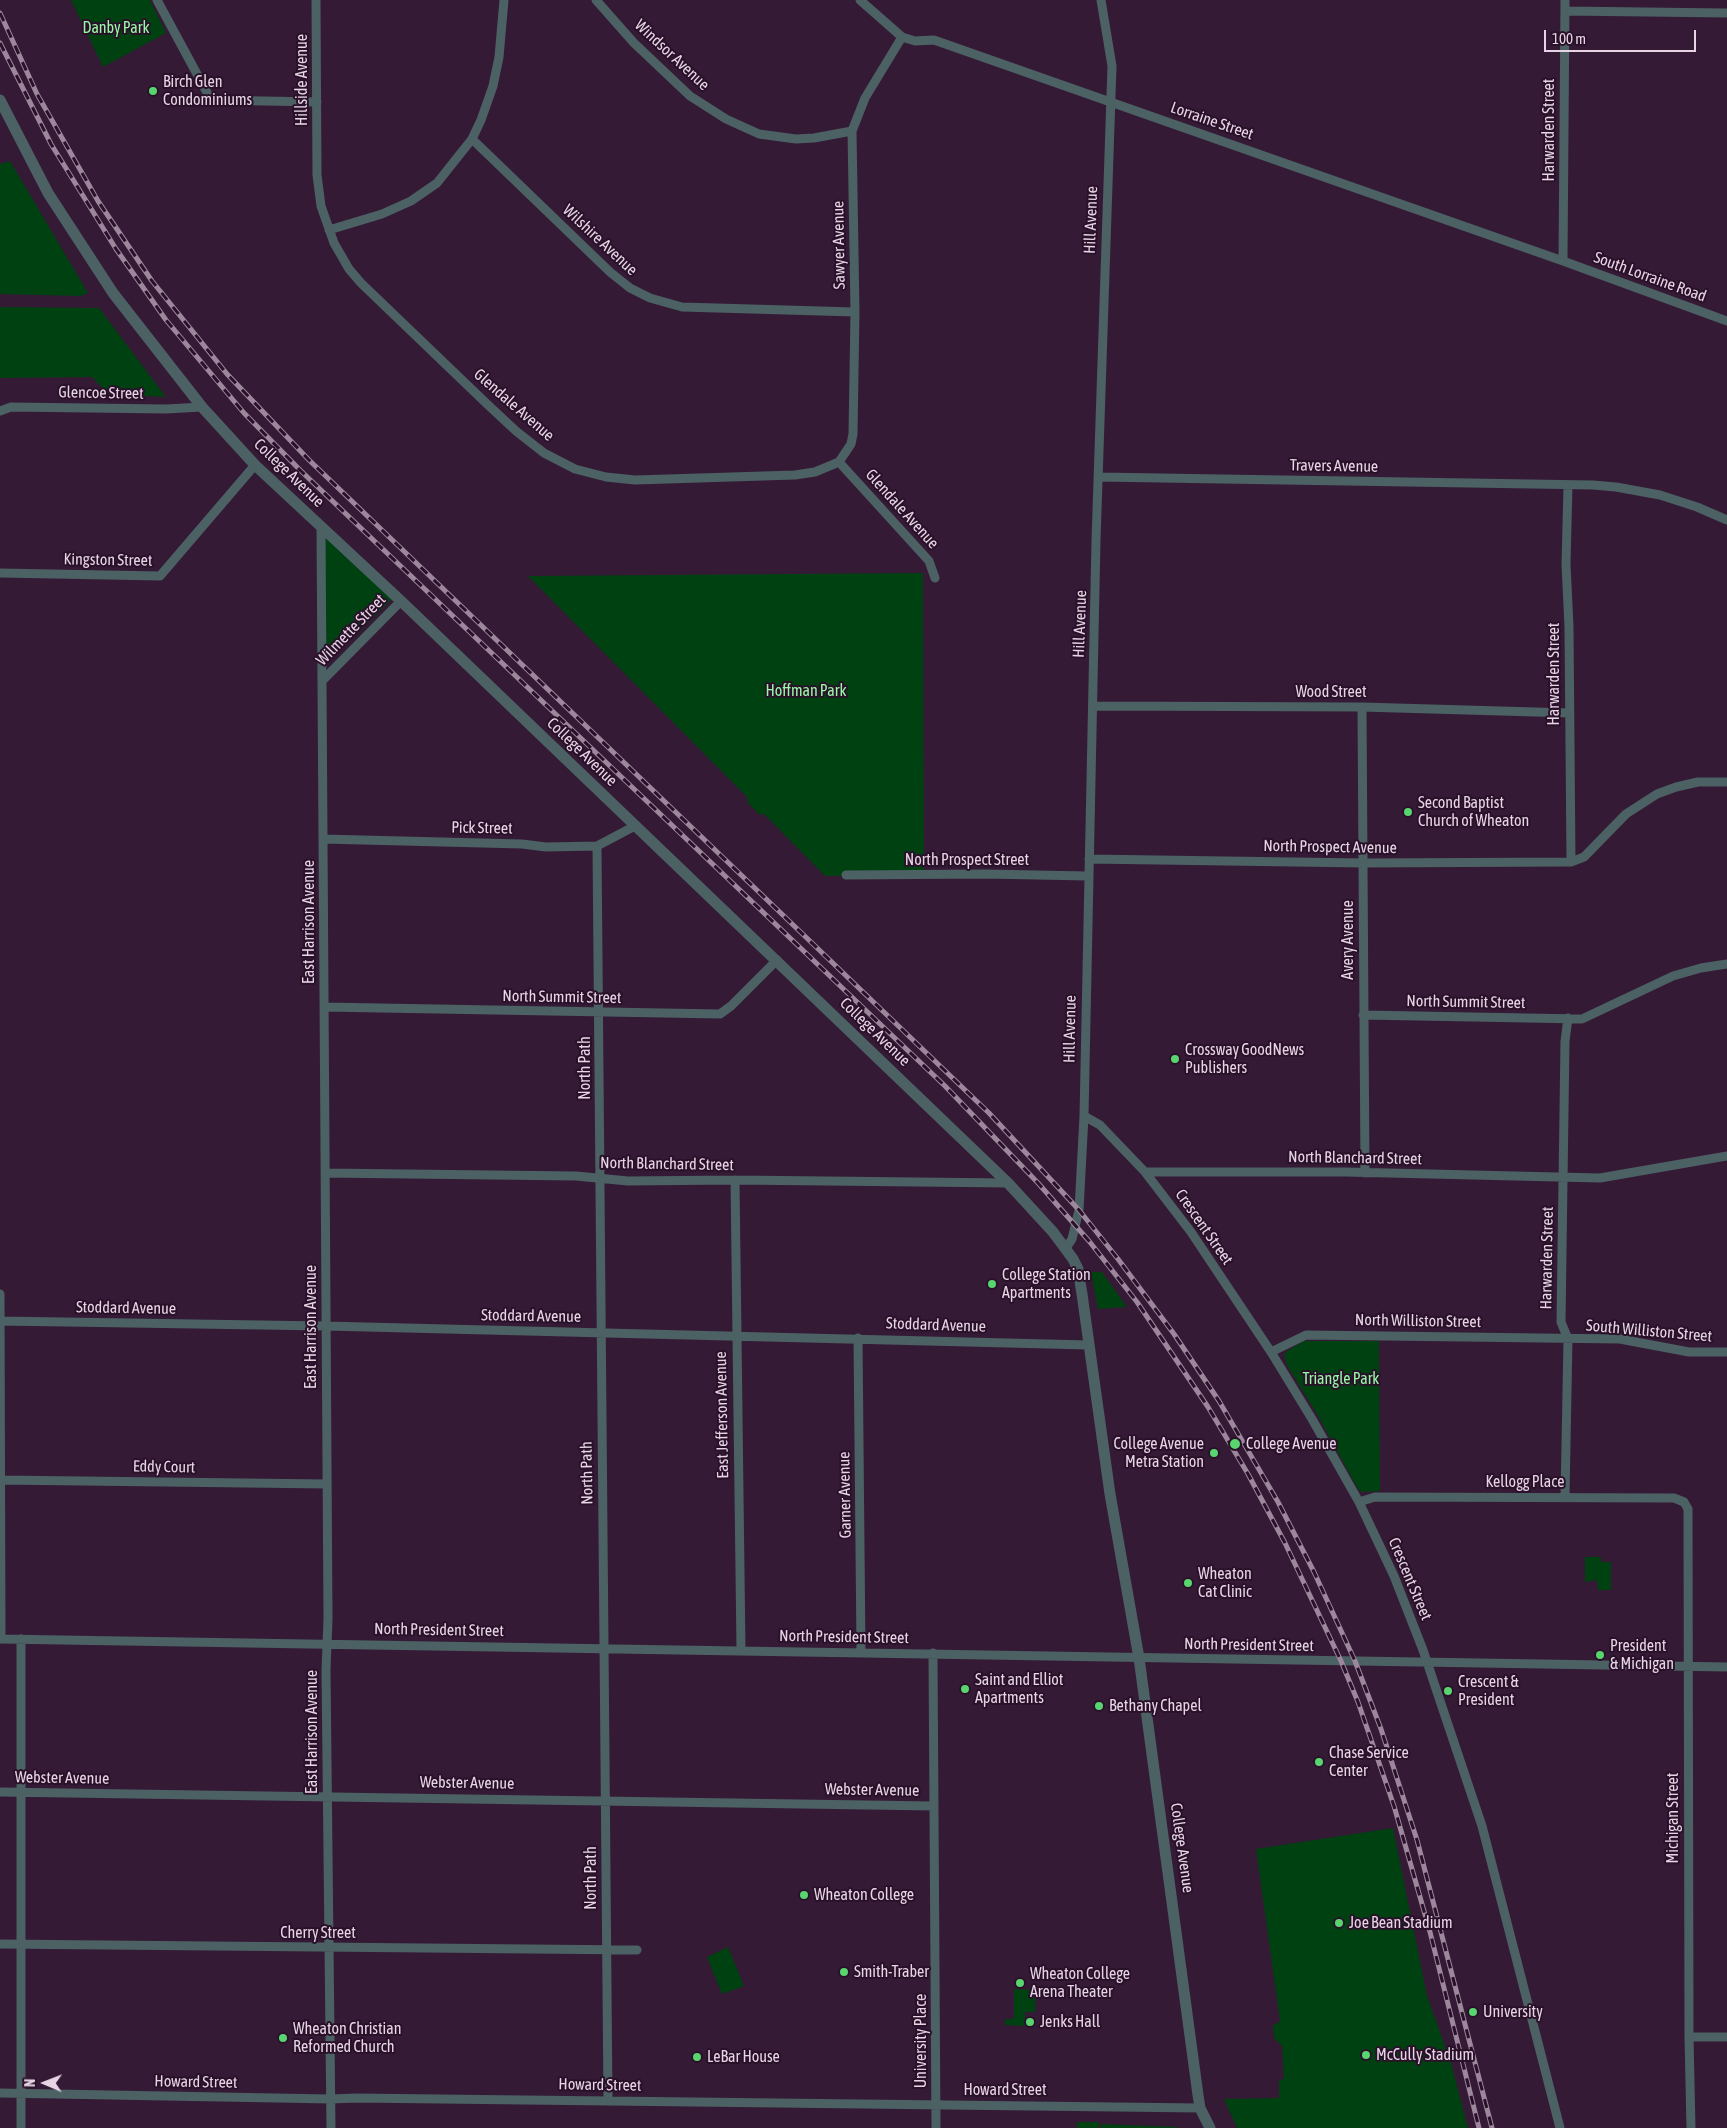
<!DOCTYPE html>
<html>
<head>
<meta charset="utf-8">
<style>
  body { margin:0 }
  #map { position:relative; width:1727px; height:2128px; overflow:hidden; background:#351a35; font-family:"Asap Condensed",sans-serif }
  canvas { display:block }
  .north { position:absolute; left:20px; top:2058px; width:50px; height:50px; -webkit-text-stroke:4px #2a112a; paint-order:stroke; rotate:271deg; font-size:14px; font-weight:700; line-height:20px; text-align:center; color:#e7d5e6 }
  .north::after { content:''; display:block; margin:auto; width:18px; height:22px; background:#e7d5e6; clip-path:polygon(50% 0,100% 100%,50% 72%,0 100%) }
  .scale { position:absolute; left:1544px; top:30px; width:152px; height:22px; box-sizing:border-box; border:2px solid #e7d5e6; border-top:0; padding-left:6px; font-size:15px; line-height:18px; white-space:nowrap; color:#e7d5e6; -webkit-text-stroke:4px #2a112a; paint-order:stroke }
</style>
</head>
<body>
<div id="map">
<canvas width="1727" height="2128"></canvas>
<div class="north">N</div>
<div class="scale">100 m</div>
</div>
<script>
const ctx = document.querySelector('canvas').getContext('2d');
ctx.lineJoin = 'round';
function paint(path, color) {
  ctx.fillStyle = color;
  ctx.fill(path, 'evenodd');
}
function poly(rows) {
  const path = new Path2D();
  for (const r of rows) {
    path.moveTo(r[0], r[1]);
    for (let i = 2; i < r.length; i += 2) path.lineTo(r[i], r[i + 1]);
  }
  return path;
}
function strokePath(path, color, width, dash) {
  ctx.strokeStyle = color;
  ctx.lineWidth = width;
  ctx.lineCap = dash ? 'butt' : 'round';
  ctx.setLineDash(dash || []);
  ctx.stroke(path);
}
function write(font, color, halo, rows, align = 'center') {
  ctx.font = font + ' "Asap Condensed",sans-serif';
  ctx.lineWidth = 4;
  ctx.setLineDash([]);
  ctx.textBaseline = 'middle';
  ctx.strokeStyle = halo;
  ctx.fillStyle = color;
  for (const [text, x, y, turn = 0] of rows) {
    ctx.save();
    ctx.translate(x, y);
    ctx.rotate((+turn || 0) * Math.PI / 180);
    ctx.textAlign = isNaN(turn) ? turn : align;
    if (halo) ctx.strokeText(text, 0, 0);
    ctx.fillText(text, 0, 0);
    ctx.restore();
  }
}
const green = poly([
  [71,0,150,0,166,33,103,67],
  [10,161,88,293,80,296,0,294,0,164],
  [0,307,99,308,166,397,108,394,92,377,0,378],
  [324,533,393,598,325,665],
  [923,573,924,875,825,876,764,814,760,815,748,803,747,797,528,576],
  [1091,1272,1102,1272,1127,1307,1098,1309],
  [1304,1341,1379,1341,1380,1491,1362,1492,1358,1489,1317,1414,1287,1365,1284,1355,1287,1351],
  [1585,1557,1601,1557,1601,1562,1611,1562,1611,1590,1598,1590,1597,1580,1585,1582],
  [1393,1828,1427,1996,1451,2063,1468,2128,1237,2128,1224,2099,1279,2098,1279,2080,1284,2079,1282,2046,1274,2038,1273,2026,1280,2021,1256,1849],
  [728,1947,744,1986,722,1994,707,1957],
  [1014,1989,1036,1990,1035,2012,1025,2012,1025,2026,1005,2025,1005,2019,1014,2019],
  [1077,2122,1099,2122,1099,2128,1077,2128],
  [1101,2124,1177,2127,1178,2128,1101,2128]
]);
const minor = poly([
  [157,0,211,100,317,102],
  [316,0,317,175,321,206,334,243,349,269,361,283,487,404,516,431,544,453,575,469,606,477,635,480,795,475,815,472,839,462,929,561,935,578],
  [596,0,634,43,690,96,726,119,759,134,796,139,814,138,852,131],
  [860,0,902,37,915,41,934,40,1563,261,1727,321],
  [1565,11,1727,13],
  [472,139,610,272,630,288,650,298,682,307,855,312],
  [329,230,382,214,411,201,437,183,472,139,481,120,493,86,499,57,504,0],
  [1563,261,1565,0],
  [0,411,11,407,166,409,202,407],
  [839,462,851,444,853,434,855,312,852,131,865,98,902,37],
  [1099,477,1593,485,1616,487,1660,495,1697,507,1727,520],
  [1568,485,1566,564,1569,627,1571,862],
  [321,527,328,1619,326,1670,331,2128],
  [0,573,160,576,255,465],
  [322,681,401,601],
  [1093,706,1362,707,1570,713],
  [1362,707,1365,1173],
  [323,839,522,844,546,847,597,846,635,826],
  [597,846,608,2101],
  [1089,859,1363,863,1571,862,1584,857,1626,814,1657,794,1676,787,1698,782,1727,782],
  [846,875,985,874,1088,876],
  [324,1007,720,1014,731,1006,777,960],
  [1363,1015,1582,1019,1673,976,1701,968,1727,964],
  [1084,1116,1100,1125,1145,1172,1191,1232,1271,1352,1312,1419,1359,1502,1394,1576,1423,1650,1482,1826,1560,2128],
  [1145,1172,1346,1172,1600,1178,1727,1156],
  [325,1173,576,1176,628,1181,735,1180,1008,1183],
  [735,1180,741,1650],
  [1066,1248,1072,1239,1079,1210,1084,1116,1096,540,1112,66,1101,0],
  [0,1294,1,1639],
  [0,1321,326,1326,1088,1345],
  [858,1338,861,1652],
  [1271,1352,1306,1335,1620,1339,1689,1352,1727,1352],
  [1,1480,327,1484],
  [1565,1497,1568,1339,1561,1322,1565,1041,1568,1018],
  [1359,1502,1375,1497,1674,1498,1684,1502,1688,1509,1689,2037,1691,2128],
  [0,1639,1727,1667],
  [933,1653,936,2128],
  [0,1792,934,1806],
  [0,1944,637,1950],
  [1689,2037,1727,2037],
  [0,2093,331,2099,356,2098,1200,2108],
  [21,2128,21,1639]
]);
const tertiary = poly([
  [0,100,48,193,113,293,202,407,255,465,401,601,1008,1183,1053,1232,1073,1259,1078,1269,1082,1294,1110,1494,1139,1658,1198,2095,1200,2108,1210,2128]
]);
const rail = poly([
  [0,13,37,94,98,201,152,281,227,374,309,460,989,1113,1079,1210,1118,1259,1174,1334,1219,1401,1278,1502,1314,1572,1355,1661,1381,1729,1417,1840,1492,2128],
  [0,43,51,144,116,249,166,320,244,413,300,470,945,1086,1038,1183,1089,1241,1137,1302,1208,1407,1248,1474,1285,1543,1341,1661,1358,1702,1394,1806,1430,1932,1479,2128]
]);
const markers = [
  [153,91,5,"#59d56f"],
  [1408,812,5,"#59d56f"],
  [1175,1059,5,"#59d56f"],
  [992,1284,5,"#59d56f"],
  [1235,1444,6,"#59d56f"],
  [1214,1453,5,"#59d56f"],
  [1188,1583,5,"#59d56f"],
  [1600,1655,5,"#59d56f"],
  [965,1689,5,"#59d56f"],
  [1448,1691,5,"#59d56f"],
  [1099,1706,5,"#59d56f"],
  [1319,1762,5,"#59d56f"],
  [804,1895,5,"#59d56f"],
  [1339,1923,5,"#59d56f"],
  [844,1972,5,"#59d56f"],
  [1020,1983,5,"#59d56f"],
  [1473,2012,5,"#59d56f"],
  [1030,2022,5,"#59d56f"],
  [283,2038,5,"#59d56f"],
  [1366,2055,5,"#59d56f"],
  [697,2057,5,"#59d56f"]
];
const parkNames = [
  ["Danby Park",116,28],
  ["Hoffman Park",806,691],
  ["Triangle Park",1341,1379]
];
const streetNames = [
  ["Windsor Avenue",672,55,43],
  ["Hillside Avenue",302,80,-90],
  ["Lorraine Street",1212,121,19],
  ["Harwarden Street",1549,130,-90],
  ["Hill Avenue",1091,220,-88],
  ["Wilshire Avenue",600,240,43],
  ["Sawyer Avenue",839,245,-91],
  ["South Lorraine Road",1650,277,20],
  ["Glencoe Street",101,393,1],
  ["Glendale Avenue",514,405,41],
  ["Travers Avenue",1334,466,1],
  ["College Avenue",289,473,44],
  ["Glendale Avenue",902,509,48],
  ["Kingston Street",108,560,1],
  ["Hill Avenue",1080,624,-88],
  ["Wilmette Street",351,630,-46],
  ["Harwarden Street",1554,674,-90],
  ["Wood Street",1331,692],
  ["College Avenue",582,752,44],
  ["Pick Street",482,828,1],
  ["North Prospect Avenue",1330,847,1],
  ["North Prospect Street",967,860],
  ["East Harrison Avenue",309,922,-90],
  ["Avery Avenue",1348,940,-90],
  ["North Summit Street",562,997,1],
  ["North Summit Street",1466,1002,1],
  ["Hill Avenue",1070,1029,-89],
  ["College Avenue",875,1032,44],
  ["North Path",585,1068,-90],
  ["North Blanchard Street",1355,1158,1],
  ["North Blanchard Street",667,1164,1],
  ["Crescent Street",1204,1227,55],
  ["Harwarden Street",1547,1258,-89],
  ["Stoddard Avenue",126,1308,1],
  ["Stoddard Avenue",531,1316,1],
  ["North Williston Street",1418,1321,1],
  ["Stoddard Avenue",936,1325,2],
  ["East Harrison Avenue",311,1327,-90],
  ["South Williston Street",1649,1331,5],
  ["East Jefferson Avenue",722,1415,-91],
  ["Eddy Court",164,1467,1],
  ["North Path",587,1473,-91],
  ["Kellogg Place",1525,1482],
  ["Garner Avenue",845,1495,-91],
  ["Crescent Street",1410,1579,67],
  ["North President Street",439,1630,1],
  ["North President Street",844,1637,1],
  ["North President Street",1249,1645,1],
  ["East Harrison Avenue",312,1732,-90],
  ["Webster Avenue",62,1778,1],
  ["Webster Avenue",467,1783,1],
  ["Webster Avenue",872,1790,1],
  ["Michigan Street",1673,1818,-90],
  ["College Avenue",1182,1848,82],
  ["North Path",591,1878,-90],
  ["Cherry Street",318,1933],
  ["University Place",921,2041,-90],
  ["Howard Street",196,2082,1],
  ["Howard Street",600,2085,1],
  ["Howard Street",1005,2090]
];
const poiNames = [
  ["Birch Glen",163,82],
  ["Condominiums",163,100],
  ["Second Baptist",1418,803],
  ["Church of Wheaton",1418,821],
  ["Crossway GoodNews",1185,1050],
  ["Publishers",1185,1068],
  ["College Station",1002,1275],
  ["Apartments",1002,1293],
  ["College Avenue",1204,1444,"right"],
  ["Metra Station",1204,1462,"right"],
  ["College Avenue",1246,1444],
  ["Wheaton",1198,1574],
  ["Cat Clinic",1198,1592],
  ["President",1610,1646],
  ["& Michigan",1610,1664],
  ["Saint and Elliot",975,1680],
  ["Apartments",975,1698],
  ["Crescent &",1458,1682],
  ["President",1458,1700],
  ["Bethany Chapel",1109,1706],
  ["Chase Service",1329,1753],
  ["Center",1329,1771],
  ["Wheaton College",814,1895],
  ["Joe Bean Stadium",1349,1923],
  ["Smith-Traber",854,1972],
  ["Wheaton College",1030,1974],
  ["Arena Theater",1030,1992],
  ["University",1483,2012],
  ["Jenks Hall",1040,2022],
  ["Wheaton Christian",293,2029],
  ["Reformed Church",293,2047],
  ["McCully Stadium",1376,2055],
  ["LeBar House",707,2057]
];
paint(green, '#004112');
strokePath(minor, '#4b6164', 9);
strokePath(tertiary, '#4b6164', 11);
strokePath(rail, '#9c879c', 5);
strokePath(rail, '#2a112a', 3, [9]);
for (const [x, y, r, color] of markers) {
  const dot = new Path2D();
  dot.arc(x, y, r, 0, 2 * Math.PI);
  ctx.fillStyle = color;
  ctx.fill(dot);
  strokePath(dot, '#2a112a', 2);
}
write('16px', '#98f9a5', '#2a112a', parkNames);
write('16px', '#e7d5e6', '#2a112a', streetNames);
write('16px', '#e7d5e6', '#2a112a', poiNames, 'left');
</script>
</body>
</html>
